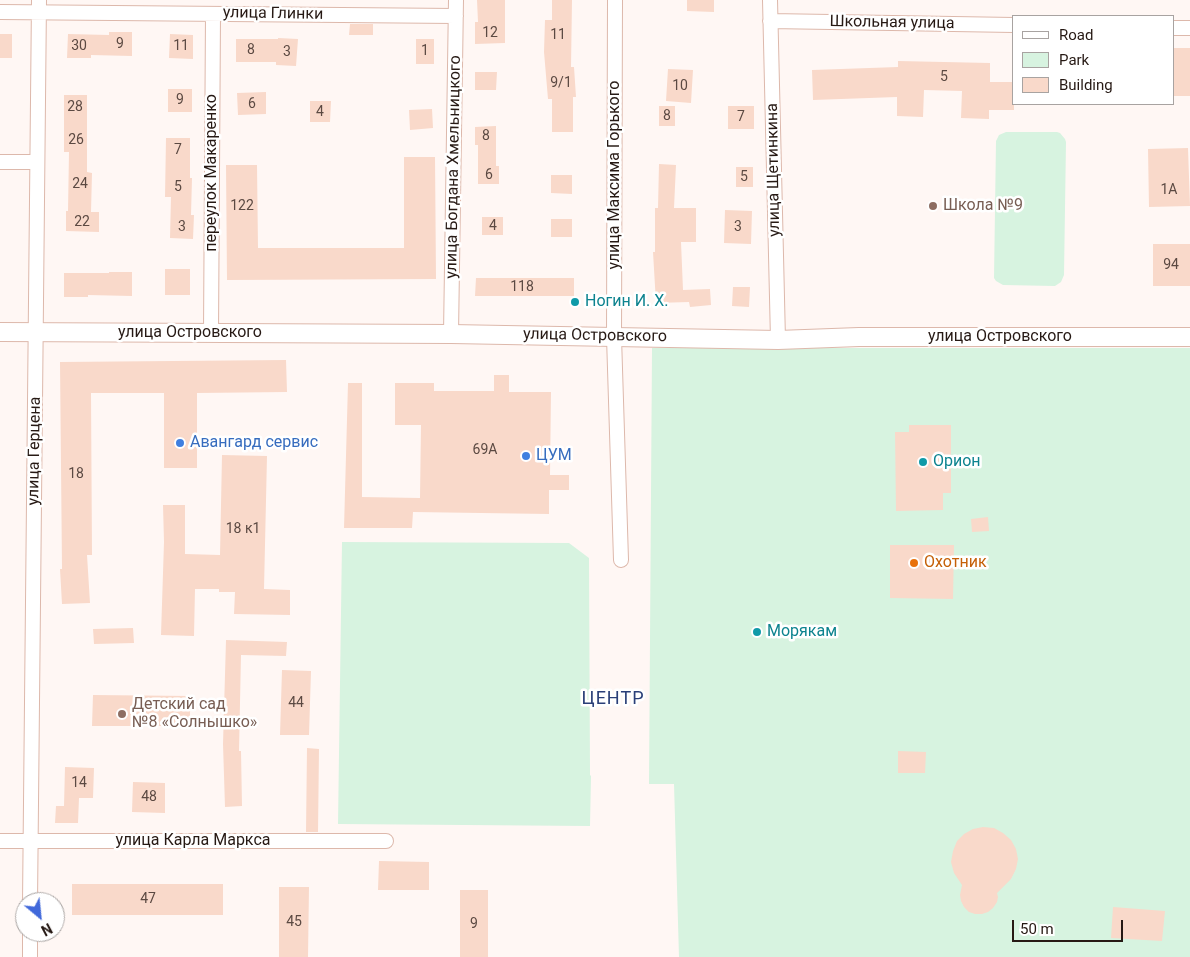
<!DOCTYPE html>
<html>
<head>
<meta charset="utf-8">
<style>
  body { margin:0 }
  #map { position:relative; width:1190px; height:957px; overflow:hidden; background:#fff7f4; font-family:Roboto,sans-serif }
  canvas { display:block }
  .legend { position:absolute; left:1012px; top:15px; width:162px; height:90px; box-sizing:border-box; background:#fff; border:1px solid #a8a3a1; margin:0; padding:6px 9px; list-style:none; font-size:15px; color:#261914 }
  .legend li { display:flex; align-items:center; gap:10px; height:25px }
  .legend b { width:25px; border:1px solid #a8a3a1 }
  .north { position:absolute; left:15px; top:892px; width:50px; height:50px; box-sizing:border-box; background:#fff; border:1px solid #a8a3a1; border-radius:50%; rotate:152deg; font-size:14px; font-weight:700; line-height:20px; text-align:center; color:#261914 }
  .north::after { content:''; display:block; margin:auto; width:18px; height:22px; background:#4068da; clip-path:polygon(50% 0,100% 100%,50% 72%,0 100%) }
  .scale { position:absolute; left:1012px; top:920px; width:111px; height:22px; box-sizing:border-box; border:2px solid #261914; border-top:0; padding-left:6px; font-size:15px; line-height:18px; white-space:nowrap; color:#261914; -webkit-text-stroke:4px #fff; paint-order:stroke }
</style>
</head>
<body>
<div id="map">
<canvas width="1190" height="957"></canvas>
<ul class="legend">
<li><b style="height:6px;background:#fff"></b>Road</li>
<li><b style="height:14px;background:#d7f3e0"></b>Park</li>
<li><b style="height:14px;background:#f9d9ca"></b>Building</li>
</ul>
<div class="north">N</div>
<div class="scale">50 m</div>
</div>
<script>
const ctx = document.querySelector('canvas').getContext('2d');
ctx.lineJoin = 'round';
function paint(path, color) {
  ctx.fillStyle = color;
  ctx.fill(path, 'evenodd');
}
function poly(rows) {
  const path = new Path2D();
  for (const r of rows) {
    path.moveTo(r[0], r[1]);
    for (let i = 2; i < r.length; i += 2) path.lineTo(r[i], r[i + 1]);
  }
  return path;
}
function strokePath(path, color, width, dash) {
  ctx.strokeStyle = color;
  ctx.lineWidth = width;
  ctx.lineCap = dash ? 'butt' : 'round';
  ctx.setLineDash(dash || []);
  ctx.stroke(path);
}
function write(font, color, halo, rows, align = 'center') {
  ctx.font = font + ' Roboto,sans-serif';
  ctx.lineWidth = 5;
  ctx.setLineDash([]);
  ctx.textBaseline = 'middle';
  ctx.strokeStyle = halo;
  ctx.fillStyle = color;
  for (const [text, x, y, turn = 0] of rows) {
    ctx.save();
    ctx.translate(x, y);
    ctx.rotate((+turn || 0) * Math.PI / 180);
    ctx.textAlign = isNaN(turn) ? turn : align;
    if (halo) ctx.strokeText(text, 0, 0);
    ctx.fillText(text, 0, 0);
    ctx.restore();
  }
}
const green = poly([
  [1006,132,1057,132,1060,133,1065,139,1066,142,1064,275,1061,282,1055,286,1003,285,996,281,994,278,996,141,999,135],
  [652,348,1190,348,1190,957,679,957,674,784,649,784],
  [342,542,569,543,589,558,590,775,591,776,590,826,338,824]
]);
const building = poly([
  [477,0,505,0,505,43,475,44,475,22,478,22],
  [552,0,572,0,571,67,574,67,576,97,573,97,573,132,552,132,552,99,548,99,544,52,545,20,552,20],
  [687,0,714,0,714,12,687,11],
  [350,24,373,24,373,35,349,35],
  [109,32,132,32,132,56,91,55,91,58,67,58,68,34,109,35],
  [0,34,12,34,12,58,0,58],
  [170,34,193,35,193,59,169,58],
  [278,38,298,39,296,66,276,65,276,62,236,62,236,39,278,39],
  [416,39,434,39,434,64,416,64],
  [1174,48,1190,48,1190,96,1174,96],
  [898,61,990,63,990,82,1014,82,1014,110,989,110,989,119,961,118,962,91,924,90,923,117,897,116,897,97,813,100,812,70,898,67],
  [668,69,693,70,691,103,666,101],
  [475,72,497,72,496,90,475,90],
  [168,89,192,89,192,112,168,112],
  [266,92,266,114,238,115,237,93],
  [64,95,87,95,87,172,92,173,91,212,99,212,99,232,66,231,66,211,68,211,69,152,64,152],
  [310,101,331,101,330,122,310,122],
  [659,106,675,106,675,126,659,126],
  [728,106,754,106,754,129,728,129],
  [432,109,433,128,410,130,409,110],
  [496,126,496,166,499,166,499,184,478,184,478,145,475,145,475,127],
  [166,138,190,138,190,178,192,178,191,215,194,215,193,239,170,238,171,197,165,197],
  [1188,148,1190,206,1149,207,1148,149],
  [404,157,435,157,436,279,227,280,226,165,257,165,258,248,404,248],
  [659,164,676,165,674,208,696,208,696,242,681,242,683,290,710,289,711,305,690,307,689,302,656,303,653,252,655,252,655,208,658,208],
  [736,167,753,167,753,187,736,187],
  [551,175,572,175,572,194,551,193],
  [725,210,752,211,751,244,724,243],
  [482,217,503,217,503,235,482,235],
  [551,219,572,219,572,237,551,237],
  [1153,244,1190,244,1190,286,1153,286],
  [165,269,190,269,190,295,165,295],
  [109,272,132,272,132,296,88,295,88,297,64,297,64,273,109,273],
  [476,278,574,278,574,296,475,296],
  [733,287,750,287,749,307,732,306],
  [286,360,287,392,197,393,197,468,164,468,164,393,91,393,92,555,87,555,90,603,62,604,60,569,62,569,60,362],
  [494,375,509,375,509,392,551,392,550,475,569,475,569,490,549,490,549,514,413,512,412,528,344,528,348,383,362,383,362,497,420,498,421,425,395,425,395,383,434,383,434,391,494,391],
  [909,425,951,425,951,493,943,493,943,510,896,511,895,432,909,432],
  [222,455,267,456,264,589,290,590,290,615,234,614,235,592,219,592,219,589,195,589,194,636,161,635,164,542,163,505,185,505,185,554,220,555],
  [988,517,989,531,972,532,971,519],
  [890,545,954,545,953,599,890,598],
  [133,628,134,643,94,644,93,629],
  [226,640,287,642,286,656,241,655,239,751,241,751,242,806,225,807,223,744],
  [282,670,311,671,309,735,280,735],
  [93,695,190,696,190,726,92,726],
  [307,748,319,749,318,832,306,832],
  [898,751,926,752,925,773,898,773],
  [65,767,94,768,93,798,79,798,78,823,55,823,56,806,64,806],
  [133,782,165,783,165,813,132,812],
  [983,827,994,828,1003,833,1011,840,1016,849,1018,859,1016,869,1011,879,997,893,998,897,997,902,993,908,988,912,982,914,975,914,969,912,964,907,961,901,960,895,962,885,954,873,951,862,953,851,957,841,964,834,973,829],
  [379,861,429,862,429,890,378,890],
  [72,884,223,884,223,915,72,915],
  [279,887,309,887,308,957,279,957],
  [460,890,488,890,488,957,460,957],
  [1113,907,1165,911,1162,941,1111,938]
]);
const minor = poly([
  [615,0,614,337,621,560],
  [770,0,778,340],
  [0,12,456,16],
  [770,21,1014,25],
  [1174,28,1190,28],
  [0,162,37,162],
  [211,332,213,14],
  [451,334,456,0],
  [0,841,386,841],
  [30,902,39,0],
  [30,957,30,932]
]);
const tertiary = poly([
  [0,332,451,334,778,340,859,337,1190,337]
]);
const markers = [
  [933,206,5,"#8d6e63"],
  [575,302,5,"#0f9aa8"],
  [180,443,5,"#3f7fe0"],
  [526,456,5,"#3f7fe0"],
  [923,462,5,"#0f9aa8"],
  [914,563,5,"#e8710a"],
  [757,632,5,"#0f9aa8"],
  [122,714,5,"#8d6e63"]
];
const numberNames = [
  ["12",490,33],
  ["11",558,35],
  ["9",120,44],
  ["30",79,46],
  ["11",181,46],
  ["8",251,50],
  ["1",425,51],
  ["3",287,52],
  ["5",944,77],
  ["9/1",561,83],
  ["10",680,86],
  ["9",180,100],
  ["6",252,104],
  ["28",75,107],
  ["4",320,112],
  ["8",667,116],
  ["7",741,117],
  ["8",486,136],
  ["26",76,140],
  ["7",178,150],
  ["6",489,175],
  ["5",744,177],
  ["24",80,184],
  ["5",178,187],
  ["1А",1169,190],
  ["122",242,206],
  ["22",82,222],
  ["4",493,226],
  ["3",182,227],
  ["3",738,227],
  ["94",1171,265],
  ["118",522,287],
  ["69А",485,450],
  ["18",76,474],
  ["18 к1",243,529],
  ["44",296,703],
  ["14",79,783],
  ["48",149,797],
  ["47",148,899],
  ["45",294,922],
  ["9",474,924]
];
const streetNames = [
  ["улица Глинки",273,14,1],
  ["Школьная улица",892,23,1],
  ["улица Богдана Хмельницкого",454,167,-89],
  ["улица Щетинкина",774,170,-91],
  ["переулок Макаренко",212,173,-90],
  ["улица Максима Горького",615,175,-90],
  ["улица Островского",190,333],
  ["улица Островского",595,336,1],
  ["улица Островского",1000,337],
  ["улица Герцена",35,451,-89],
  ["улица Карла Маркса",193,841]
];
const educationNames = [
  ["Школа №9",943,206],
  ["Детский сад",132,705],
  ["№8 «Солнышко»",132,723]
];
const cultureNames = [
  ["Ногин И. Х.",585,302],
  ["Орион",933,462],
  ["Морякам",767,632]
];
const shopNames = [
  ["Авангард сервис",190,443],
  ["ЦУМ",536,456]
];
const foodNames = [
  ["Охотник",924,563]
];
const neighbourhoodNames = [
  ["ЦЕНТР",613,699]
];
paint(green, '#d7f3e0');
paint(building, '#f9d9ca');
strokePath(minor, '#ddb8ab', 16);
strokePath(tertiary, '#ddb8ab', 20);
strokePath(minor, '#fff', 14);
strokePath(tertiary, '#fff', 18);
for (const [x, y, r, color] of markers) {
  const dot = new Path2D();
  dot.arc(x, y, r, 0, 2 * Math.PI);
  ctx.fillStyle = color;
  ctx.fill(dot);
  strokePath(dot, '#fff', 2);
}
write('14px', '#5b4942', null, numberNames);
write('16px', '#261914', '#fff', streetNames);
write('16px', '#785e54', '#fff', educationNames, 'left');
write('16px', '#0d838f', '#fff', cultureNames, 'left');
write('16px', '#366cbe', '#fff', shopNames, 'left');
write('16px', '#c56008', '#fff', foodNames, 'left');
ctx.letterSpacing = '1px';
write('18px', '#2a3f78', '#fff', neighbourhoodNames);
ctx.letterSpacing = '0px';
</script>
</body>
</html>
